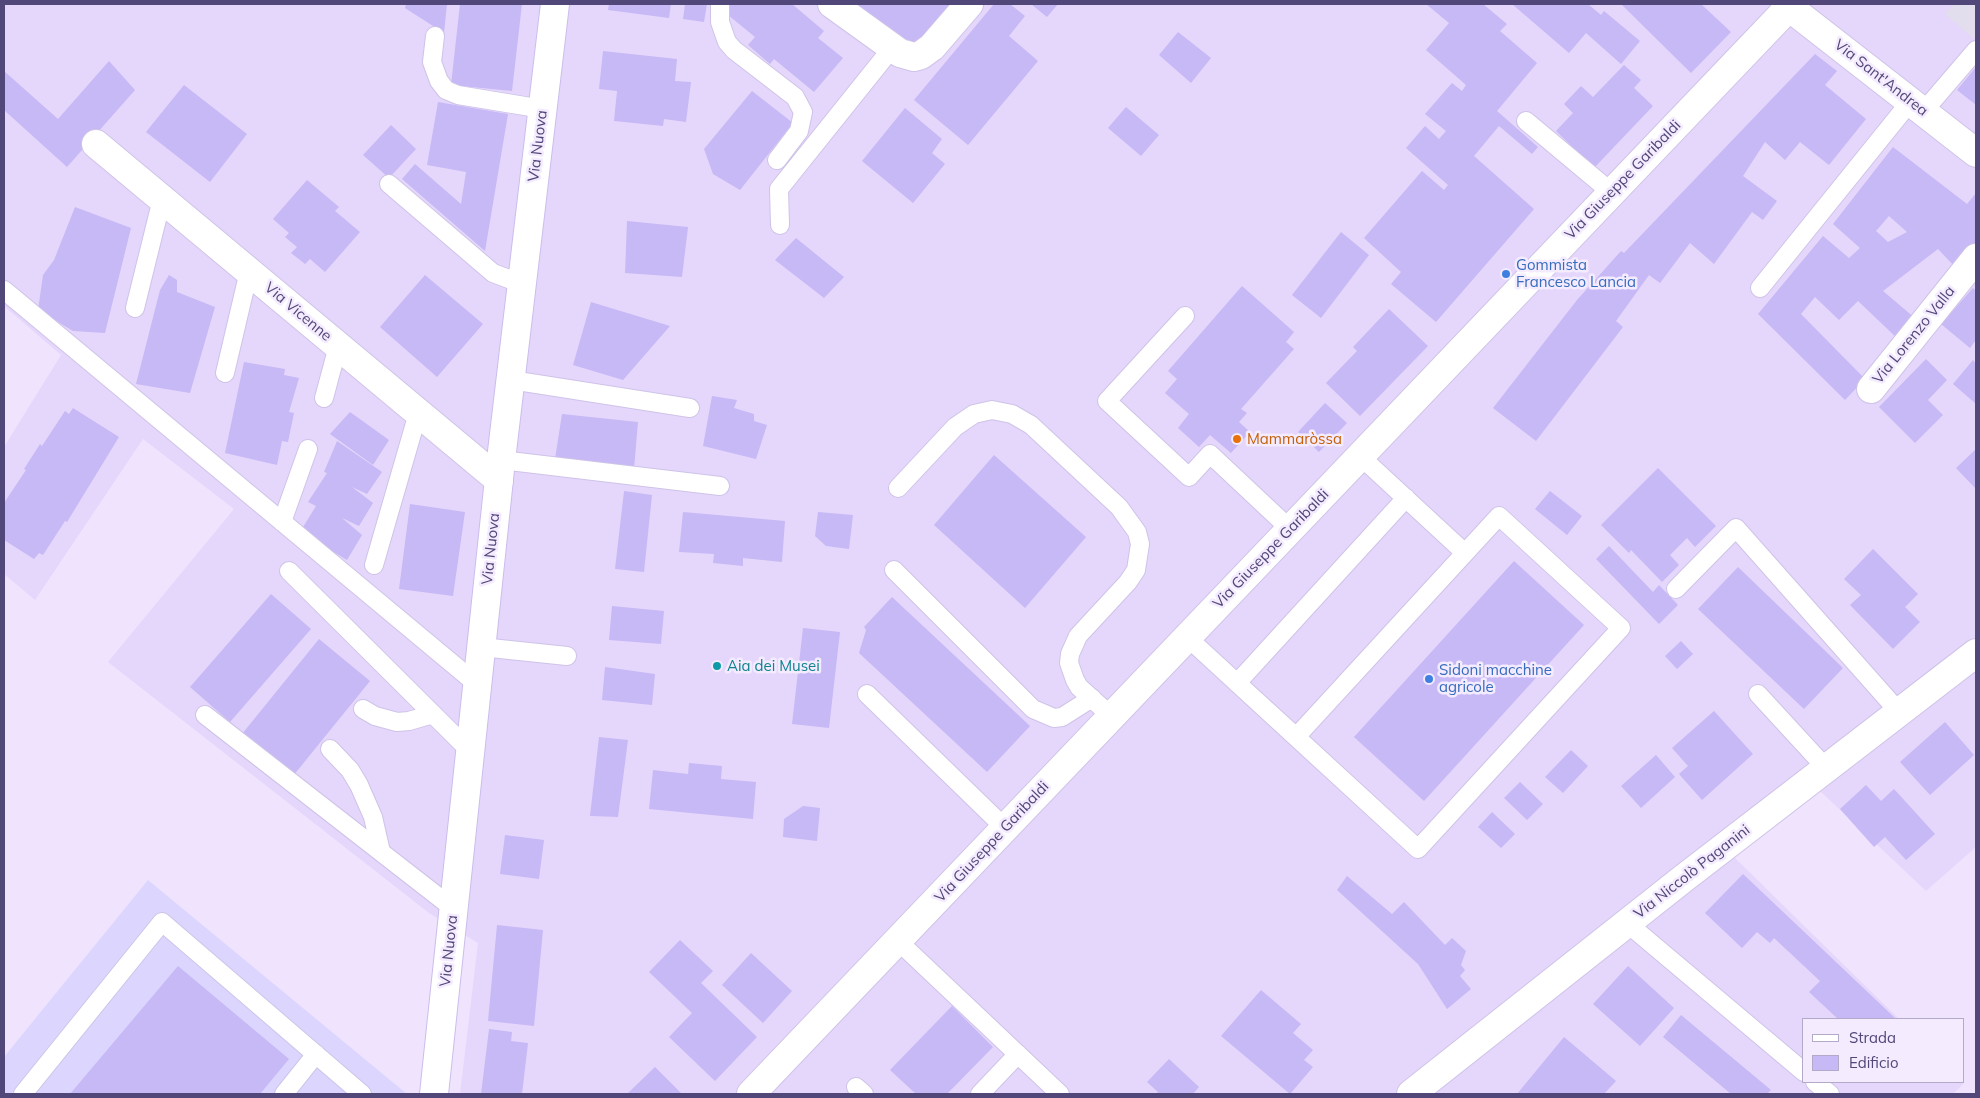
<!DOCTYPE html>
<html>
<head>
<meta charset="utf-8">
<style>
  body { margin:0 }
  #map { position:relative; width:1980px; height:1098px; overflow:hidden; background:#efe3fe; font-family:Mulish,sans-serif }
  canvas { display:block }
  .frame { position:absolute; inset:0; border:5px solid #514778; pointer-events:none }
  .legend { position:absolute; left:1802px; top:1018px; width:162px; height:65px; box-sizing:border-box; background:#f4ebff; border:1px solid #b3a9c9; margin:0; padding:6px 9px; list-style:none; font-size:15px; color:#514778 }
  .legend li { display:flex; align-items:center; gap:10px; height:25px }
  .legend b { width:25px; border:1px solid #b3a9c9 }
</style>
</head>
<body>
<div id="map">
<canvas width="1980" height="1098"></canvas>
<div class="frame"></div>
<ul class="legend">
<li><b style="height:6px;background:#fff"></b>Strada</li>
<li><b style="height:14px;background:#c7b8f6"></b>Edificio</li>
</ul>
</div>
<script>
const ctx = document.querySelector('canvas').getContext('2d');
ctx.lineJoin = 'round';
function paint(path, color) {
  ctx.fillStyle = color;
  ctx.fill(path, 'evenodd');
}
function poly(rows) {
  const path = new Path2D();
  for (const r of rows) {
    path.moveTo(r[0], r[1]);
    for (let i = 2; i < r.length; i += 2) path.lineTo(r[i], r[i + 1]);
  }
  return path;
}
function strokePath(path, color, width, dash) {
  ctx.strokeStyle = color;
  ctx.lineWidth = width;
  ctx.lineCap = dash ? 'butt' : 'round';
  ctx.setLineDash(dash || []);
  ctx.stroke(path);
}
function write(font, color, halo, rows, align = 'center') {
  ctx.font = font + ' Mulish,sans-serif';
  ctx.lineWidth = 5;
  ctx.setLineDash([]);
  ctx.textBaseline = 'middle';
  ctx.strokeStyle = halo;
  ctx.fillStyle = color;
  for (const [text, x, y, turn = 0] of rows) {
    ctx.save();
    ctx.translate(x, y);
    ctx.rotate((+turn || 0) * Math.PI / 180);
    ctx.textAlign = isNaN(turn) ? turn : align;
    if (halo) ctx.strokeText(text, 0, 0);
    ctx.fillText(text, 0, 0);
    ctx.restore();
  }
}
const residential = poly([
  [4,4,1976,4,1976,847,1926,891,1818,789,1733,856,1899,1019,1804,1019,1804,1082,1964,1083,1953,1094,460,1094,478,943,429,913,108,662,234,509,143,439,35,600,4,574,4,447,61,355,4,306]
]);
const commercial = poly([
  [148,880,407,1094,4,1094,4,1057]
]);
const industrial = poly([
  [1954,4,1976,4,1976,36,1974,39,1945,14]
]);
const building = poly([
  [406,4,447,4,444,33,405,8],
  [460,4,522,4,512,91,451,85],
  [609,4,671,4,669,18,608,10],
  [685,4,707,4,704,22,683,19],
  [727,4,792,4,824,31,818,38,843,58,814,92,774,59,770,64,748,45,755,37,722,10],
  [856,4,951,4,916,50],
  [994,4,1010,4,1025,16,1009,36,1038,61,968,145,914,100],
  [1031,4,1058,4,1047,17],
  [1426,4,1483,4,1507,24,1500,31,1537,63,1497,111,1538,147,1532,154,1499,126,1474,156,1534,209,1436,322,1391,284,1401,272,1364,238,1422,171,1444,190,1448,185,1406,148,1425,126,1439,139,1446,131,1425,114,1452,83,1462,91,1466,85,1426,50,1449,23],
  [1512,4,1588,4,1601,15,1604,11,1640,41,1621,64,1586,33,1569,53],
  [1621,4,1701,4,1731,32,1691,73],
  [1178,32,1211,58,1191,83,1159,55],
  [603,51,677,59,675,81,691,82,686,122,664,119,663,126,614,121,617,91,599,89],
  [1815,54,1837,71,1825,85,1866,119,1829,165,1800,142,1785,160,1765,142,1743,176,1777,201,1763,220,1752,212,1714,264,1690,243,1660,283,1649,275,1616,321,1623,327,1536,441,1493,408,1577,300,1621,251,1624,253],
  [109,61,135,90,67,167,4,110,4,71,58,119],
  [1624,65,1641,80,1634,88,1653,106,1594,168,1556,131,1573,113,1564,104,1581,86,1593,97],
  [1976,67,1976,105,1957,90],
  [184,85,247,134,210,182,146,132],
  [752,91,793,123,740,190,713,174,704,149],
  [438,102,508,114,485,251,402,179,415,164,461,204,466,172,427,165],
  [1126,107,1159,135,1141,156,1108,128],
  [905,108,942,139,932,153,945,164,913,203,862,161],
  [391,125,416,149,389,178,363,155],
  [1893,147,1967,204,1976,193,1976,245,1956,268,1938,249,1883,291,1916,319,1898,339,1858,301,1839,320,1815,297,1801,314,1865,379,1845,400,1758,314,1823,236,1849,258,1860,248,1833,224],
  [1889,216,1907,232,1888,242,1876,231],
  [307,180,339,207,335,211,360,232,325,272,310,259,305,264,291,253,297,247,285,237,289,233,273,219],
  [75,207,131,228,105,333,73,331,38,310,43,275,54,260],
  [627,221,688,227,682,277,625,273],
  [1341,232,1369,255,1321,318,1292,295],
  [796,238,844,277,824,298,775,260],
  [169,275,177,280,177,292,215,307,190,393,136,384,160,290],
  [425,275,483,324,437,377,380,327],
  [1242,286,1294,332,1286,342,1294,349,1241,409,1247,413,1239,422,1250,432,1231,453,1210,435,1199,447,1178,428,1189,414,1165,393,1177,379,1168,371],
  [1973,288,1976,291,1976,340,1970,348,1941,324],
  [591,302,670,326,623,380,573,365],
  [1389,309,1428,346,1360,416,1326,383,1357,351,1353,347],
  [1926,359,1947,380,1928,400,1943,415,1915,443,1879,407],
  [1973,360,1976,364,1976,404,1953,384],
  [244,362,285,369,284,375,299,378,289,412,294,413,288,442,282,441,277,465,225,453],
  [712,396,737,400,734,408,754,414,754,421,767,425,756,459,703,446],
  [1325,403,1347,423,1319,452,1298,432],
  [73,408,119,437,67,522,65,521,43,555,39,553,34,559,4,540,4,503,26,470,24,469,40,444,42,446,65,411,69,414],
  [350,412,389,440,373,465,330,434],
  [562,414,638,422,634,469,555,459],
  [337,441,382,472,367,494,352,487,373,503,359,526,342,518,362,535,347,560,300,532,316,506,308,502,327,473,324,472],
  [1976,449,1976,489,1956,468],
  [994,455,1086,537,1025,608,934,525],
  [1658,468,1716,526,1695,547,1687,538,1670,555,1679,565,1662,582,1631,550,1629,553,1601,525],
  [624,491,652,495,644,572,615,569],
  [1550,491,1582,516,1567,535,1535,509],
  [410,504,465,512,453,596,399,589],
  [683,512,785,521,782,562,743,558,743,566,713,563,714,554,679,552],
  [818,512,853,515,849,549,826,546,815,536],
  [1609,546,1653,592,1659,585,1678,605,1659,624,1596,559],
  [1873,549,1918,594,1905,607,1920,622,1893,649,1850,605,1861,595,1844,579],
  [1514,561,1584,625,1424,801,1354,737],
  [1738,567,1843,668,1804,709,1698,609],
  [271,594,311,629,230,722,190,687],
  [892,597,1030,726,987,772,859,653,866,630,864,627],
  [612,606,664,611,661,644,609,640],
  [803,628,840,632,829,728,792,724],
  [319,639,370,681,293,776,242,734],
  [1681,641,1693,654,1677,669,1665,656],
  [605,667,655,674,652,705,602,700],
  [1714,711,1753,754,1702,800,1679,774,1688,766,1672,748],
  [1945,722,1974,755,1930,795,1900,762],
  [599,737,628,740,618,817,590,816],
  [1571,750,1588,766,1563,793,1545,777],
  [1656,755,1675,777,1641,808,1621,786],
  [689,763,722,766,721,779,756,782,753,819,649,809,653,770,688,774],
  [1520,782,1543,804,1527,820,1504,798],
  [1866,785,1881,801,1894,789,1935,834,1906,860,1885,837,1874,847,1840,809],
  [803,806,820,808,817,841,783,837,784,819],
  [1492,812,1515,834,1501,848,1478,827],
  [505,835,544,840,539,879,500,874],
  [1743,874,1837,963,1896,1019,1838,1019,1809,992,1820,981,1774,938,1770,943,1757,932,1742,948,1705,913],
  [1347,876,1392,914,1404,902,1445,945,1452,938,1466,951,1461,965,1465,970,1460,976,1471,989,1447,1009,1418,964,1337,890],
  [497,925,543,930,534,1026,488,1021],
  [680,940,713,971,701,983,757,1037,715,1081,669,1037,692,1013,649,972],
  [751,953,792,991,763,1023,722,985],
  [178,966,289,1059,260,1094,70,1094],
  [1628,966,1674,1008,1640,1046,1593,1004],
  [1261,990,1301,1024,1293,1033,1313,1050,1304,1060,1313,1067,1290,1094,1221,1036],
  [952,1006,993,1047,947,1094,916,1094,890,1070],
  [1681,1015,1771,1090,1767,1094,1731,1094,1663,1037],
  [489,1029,512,1032,511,1041,528,1043,522,1094,481,1094],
  [1564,1037,1616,1081,1604,1094,1517,1094],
  [1169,1059,1199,1087,1193,1094,1156,1094,1158,1092,1147,1082],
  [655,1067,682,1094,627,1094]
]);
const service = poly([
  [720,4,720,22,727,42,734,50,795,97,803,112,799,131,777,160],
  [435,36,432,62,439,81,446,90,458,95,543,109],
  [1923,112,1976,50],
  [1526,121,1611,192],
  [389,184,493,273,522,284],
  [780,225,779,189,892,48],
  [1760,288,1910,102],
  [4,290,478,685],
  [135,308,162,199],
  [1185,316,1107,401,1189,477,1210,454,1290,529],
  [225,373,249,271],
  [511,380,690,408],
  [324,398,338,346],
  [1360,456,1465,553],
  [501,460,720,486],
  [898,488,955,427,974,414,992,410,1012,414,1031,425,1119,507,1137,532,1140,544,1136,570,1128,582,1078,636,1070,654,1069,663,1075,680,1079,687,1111,716],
  [282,522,308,449],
  [374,565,418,413],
  [894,570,1033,709,1054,718,1062,717,1092,698],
  [289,571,470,751],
  [1676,589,1736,528,1899,712],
  [1187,637,1237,683,1296,737,1418,849,1621,628,1499,516,1296,737],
  [481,647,567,656],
  [1237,683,1406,498],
  [867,694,1005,828],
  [1758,694,1826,768],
  [363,709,375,716,397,722,409,721,433,714],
  [205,715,454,909],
  [330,749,350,770,359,785,373,817,381,852],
  [1627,923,1804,1072],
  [898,941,1060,1094],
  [1815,1082,1830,1094],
  [856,1087,864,1094],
  [23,1094,162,922,362,1094],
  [284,1094,316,1054],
  [980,1094,1018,1054]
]);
const minor = poly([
  [832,4,900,53,914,57,921,55,932,47,969,4],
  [1785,4,1976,153],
  [96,144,499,480],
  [1871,389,1976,258],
  [1411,1094,1684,878,1976,653]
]);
const tertiary = poly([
  [751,1094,1792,4]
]);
const secondary = poly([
  [434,1094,501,460,555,4]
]);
const markers = [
  [1506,274,5,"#3f7fe0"],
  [1237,439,5,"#e8710a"],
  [717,666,5,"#0f9aa8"],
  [1429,679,5,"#3f7fe0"]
];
const streetNames = [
  ["Via Sant'Andrea",1881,78,38],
  ["Via Nuova",538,146,-83],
  ["Via Giuseppe Garibaldi",1623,180,-46],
  ["Via Vicenne",298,312,40],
  ["Via Lorenzo Valla",1914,335,-51],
  ["Via Nuova",491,549,-84],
  ["Via Giuseppe Garibaldi",1271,549,-46],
  ["Via Giuseppe Garibaldi",992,842,-47],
  ["Via Niccolò Paganini",1692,872,-38],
  ["Via Nuova",449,951,-84]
];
const shopNames = [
  ["Gommista",1516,265],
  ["Francesco Lancia",1516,282],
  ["Sidoni macchine",1439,670],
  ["agricole",1439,687]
];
const foodNames = [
  ["Mammaròssa",1247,439]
];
const cultureNames = [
  ["Aia dei Musei",727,666]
];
paint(residential, '#e5d7fb');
paint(commercial, '#dcd6ff');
paint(industrial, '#e3deed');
paint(building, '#c7b8f6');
strokePath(service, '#cfc3e8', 20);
strokePath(minor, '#cfc3e8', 30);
strokePath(tertiary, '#cfc3e8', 30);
strokePath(secondary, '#cbbdeb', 30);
strokePath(service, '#fff', 18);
strokePath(minor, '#fff', 28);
strokePath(tertiary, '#fff', 28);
strokePath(secondary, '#fff', 28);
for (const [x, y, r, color] of markers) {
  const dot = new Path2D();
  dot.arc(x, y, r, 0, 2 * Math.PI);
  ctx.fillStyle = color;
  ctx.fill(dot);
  strokePath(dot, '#f4ebff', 2);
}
write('15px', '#514778', '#f4ebff', streetNames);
write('15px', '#366cbe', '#f4ebff', shopNames, 'left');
write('15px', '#c56008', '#f4ebff', foodNames, 'left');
write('15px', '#0d838f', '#f4ebff', cultureNames, 'left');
</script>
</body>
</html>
